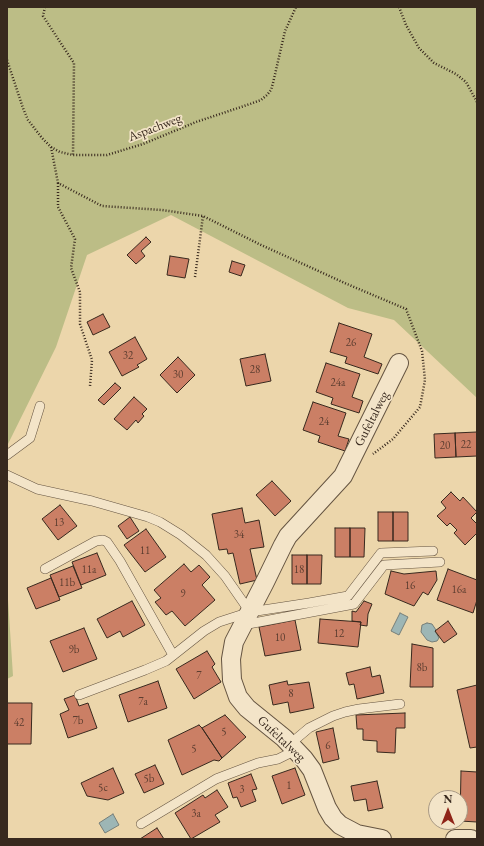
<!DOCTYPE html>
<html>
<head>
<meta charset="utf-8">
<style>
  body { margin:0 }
  #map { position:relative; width:484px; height:846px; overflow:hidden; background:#ecd6ab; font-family:"EB Garamond",serif }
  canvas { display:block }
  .frame { position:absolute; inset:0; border:8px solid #38291e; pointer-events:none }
  .north { position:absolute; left:428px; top:790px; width:40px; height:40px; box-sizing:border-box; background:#f3e4c8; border:1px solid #a89984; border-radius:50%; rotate:0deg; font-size:11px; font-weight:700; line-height:16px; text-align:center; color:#38291e }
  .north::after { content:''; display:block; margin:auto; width:14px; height:18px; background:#8f2418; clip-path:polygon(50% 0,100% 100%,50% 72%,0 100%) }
</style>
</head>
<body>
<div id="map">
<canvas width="484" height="846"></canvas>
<div class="frame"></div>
<div class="north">N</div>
</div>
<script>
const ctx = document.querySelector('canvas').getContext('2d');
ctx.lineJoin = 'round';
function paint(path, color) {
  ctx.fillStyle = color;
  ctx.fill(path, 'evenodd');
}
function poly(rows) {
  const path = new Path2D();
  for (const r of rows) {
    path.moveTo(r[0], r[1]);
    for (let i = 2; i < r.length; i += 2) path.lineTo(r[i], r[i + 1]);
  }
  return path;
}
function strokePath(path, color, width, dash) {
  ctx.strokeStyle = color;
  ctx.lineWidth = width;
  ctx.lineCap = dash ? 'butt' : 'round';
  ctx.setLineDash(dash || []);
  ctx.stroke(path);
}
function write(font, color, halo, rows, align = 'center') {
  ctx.font = font + ' "EB Garamond",serif';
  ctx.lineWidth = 3.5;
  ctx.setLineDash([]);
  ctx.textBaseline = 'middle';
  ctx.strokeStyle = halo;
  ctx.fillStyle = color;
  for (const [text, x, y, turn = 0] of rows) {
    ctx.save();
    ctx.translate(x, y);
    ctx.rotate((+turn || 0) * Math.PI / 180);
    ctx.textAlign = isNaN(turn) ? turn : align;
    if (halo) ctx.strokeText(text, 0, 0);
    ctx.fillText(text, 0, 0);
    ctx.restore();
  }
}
const green = poly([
  [7,7,477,7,477,398,394,320,348,308,171,215,87,255,56,347,7,446],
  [7,584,13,676,7,679]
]);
const water = poly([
  [400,613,408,617,399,635,391,631,400,613],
  [427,623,432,624,436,630,435,631,439,638,437,641,432,642,427,640,421,632,422,625,427,623],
  [113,814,119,825,105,833,99,823,113,814]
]);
const building = poly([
  [146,237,151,242,141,251,145,256,136,264,127,255,146,237],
  [170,256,189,259,185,278,167,275,170,256],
  [232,261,245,265,241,276,229,272,232,261],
  [103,314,110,327,93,335,87,322,103,314],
  [339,323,372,334,364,357,382,364,378,374,345,363,347,357,330,352,339,323],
  [135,337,147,359,137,365,139,367,122,376,109,352,135,337],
  [265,354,271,381,246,386,240,359,265,354],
  [178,357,195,375,177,393,160,375,178,357],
  [326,363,360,374,352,397,363,401,359,413,331,404,333,398,316,392,326,363],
  [115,383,121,388,104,405,98,400,115,383],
  [134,397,147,409,142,414,144,416,138,423,136,420,127,430,114,419,134,397],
  [313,402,346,413,338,436,349,439,345,451,318,442,320,436,303,430,313,402],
  [477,432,477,456,456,457,455,433,477,432],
  [455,433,456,457,435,458,434,434,455,433],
  [272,481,291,501,275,516,256,495,272,481],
  [451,492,460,501,463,497,477,512,471,518,477,524,477,533,465,545,454,533,457,530,450,523,447,526,437,516,446,508,441,502,451,492],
  [60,505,77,526,58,540,42,519,60,505],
  [242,508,245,523,259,520,264,547,250,549,257,580,240,584,233,553,228,554,227,549,219,550,212,514,242,508],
  [378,512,393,512,393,541,378,541,378,512],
  [393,512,408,512,408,541,393,541,393,512],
  [130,517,139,531,127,539,118,526,130,517],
  [335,528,350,528,350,557,335,557,335,528],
  [350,528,365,528,364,557,350,557,350,528],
  [146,529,166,557,145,572,124,545,146,529],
  [97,553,106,575,81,585,72,562,97,553],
  [292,555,307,555,307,584,292,584,292,555],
  [307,555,322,555,321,584,307,584,307,555],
  [184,564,191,572,199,565,210,577,202,585,215,600,185,626,172,611,166,615,155,602,161,598,154,590,184,564],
  [73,566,82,588,59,597,50,575,73,566],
  [448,569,477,580,477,600,473,613,437,600,448,569],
  [391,571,404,574,436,571,437,580,428,595,423,592,414,606,385,594,391,571],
  [51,578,60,600,36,609,27,588,51,578],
  [132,601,145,625,123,637,120,631,107,638,97,619,132,601],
  [364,601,372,604,368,614,367,626,360,625,361,622,352,621,352,611,356,612,364,601],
  [320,619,361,622,358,647,318,643,320,619],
  [295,620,301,650,265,656,259,627,295,620],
  [448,621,457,634,444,643,435,631,448,621],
  [84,628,97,659,63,672,50,641,84,628],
  [412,644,433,648,433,687,410,687,412,644],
  [207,651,215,664,212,667,221,682,194,699,176,669,207,651],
  [370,667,372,677,380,675,384,693,357,699,354,684,349,685,346,673,370,667],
  [158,681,167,708,128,722,119,695,158,681],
  [287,681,288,685,309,682,314,708,290,713,288,702,273,705,269,685,287,681],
  [477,685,477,747,470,748,457,690,477,685],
  [75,695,79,706,88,703,97,728,68,738,60,714,69,710,64,699,75,695],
  [7,703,32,703,31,744,7,744,7,703],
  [405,713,405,728,396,728,395,753,377,752,377,741,363,740,363,729,357,729,356,715,405,713],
  [225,715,246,737,222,758,202,728,225,715],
  [199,725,202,728,222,758,219,761,214,760,182,775,168,740,199,725],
  [333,728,339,759,323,763,316,732,333,728],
  [155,765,164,784,144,793,135,774,155,765],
  [113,768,124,793,108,800,87,796,81,783,113,768],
  [295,768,305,795,282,804,272,776,295,768],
  [461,771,477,772,477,822,460,821,461,771],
  [251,774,257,789,252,790,256,801,241,807,237,797,233,798,228,783,251,774],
  [377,781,383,808,368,811,366,799,354,801,351,786,377,781],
  [217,790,228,807,215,815,220,822,191,839,175,813,203,795,205,798,217,790],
  [157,828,164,839,140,839,157,828]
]);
const path = poly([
  [45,7,43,16,74,63,73,155],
  [399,7,406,25,419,48,434,63,456,74,466,82,477,102],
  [7,60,23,108,28,120,42,138,51,147,60,152,73,155,107,155,143,144,196,122,250,104,261,100,267,95,271,90,273,83,285,31,296,7],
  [51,147,58,183,102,206,162,210,203,216,259,244,347,284,406,309,422,351,425,380,420,407,393,439,373,454],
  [58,183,58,207,75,239,71,268,80,292,80,324,92,360,90,386],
  [195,277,203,216]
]);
const service = poly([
  [7,455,30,438,40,406],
  [7,475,37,489,92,501,148,517,160,522,181,535,206,555,225,576,250,612],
  [45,569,96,541,103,540,107,542,120,561,173,655],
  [243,625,354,604,384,565,440,562],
  [79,695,145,670,166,661,204,631,219,622,250,612,309,603,348,596,381,553,433,551],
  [290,744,309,728,333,716,345,712,359,709,400,704],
  [141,824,216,779,258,763,278,759,296,750]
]);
const minor = poly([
  [382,839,357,834,340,825,333,818,327,808,312,770,304,759,284,738,247,708,238,697,232,680,231,659,234,642,265,582,283,545,288,536,343,476,399,363],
  [455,839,471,839]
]);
const numberNames = [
  ["26",351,343],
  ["32",128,356],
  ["28",255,370],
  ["30",178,375],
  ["24a",338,383],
  ["24",324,422],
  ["22",466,445],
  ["20",445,446],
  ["13",59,523],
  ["34",239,535],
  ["11",145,551],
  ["11a",89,570],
  ["18",299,570],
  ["11b",67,583],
  ["16",410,586],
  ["16a",459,590],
  ["9",183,594],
  ["12",339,634],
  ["10",280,638],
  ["9b",74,650],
  ["8b",422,668],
  ["7",199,676],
  ["8",291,694],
  ["7a",143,702],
  ["7b",78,721],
  ["42",19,723],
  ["5",224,732],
  ["6",328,746],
  ["5",194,749],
  ["5b",149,779],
  ["1",289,786],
  ["5c",103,788],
  ["3",242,790],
  ["3a",196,814]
];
const streetNames = [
  ["Aspachweg",155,128,-21],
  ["Gufeltalweg",372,419,-63],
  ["Gufeltalweg",281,739,43]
];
paint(green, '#bcbd86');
paint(water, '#9db6b5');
strokePath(water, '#757e79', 1);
paint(building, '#cb7f65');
strokePath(building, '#38291e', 1);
strokePath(service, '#655441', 10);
strokePath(minor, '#655441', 20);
strokePath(path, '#38291e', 2.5, [1, 2]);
strokePath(service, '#f3e4c8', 9);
strokePath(minor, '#f3e4c8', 18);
write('11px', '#5d3e30', null, numberNames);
write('13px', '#38291e', '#f3e4c8', streetNames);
</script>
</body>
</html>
